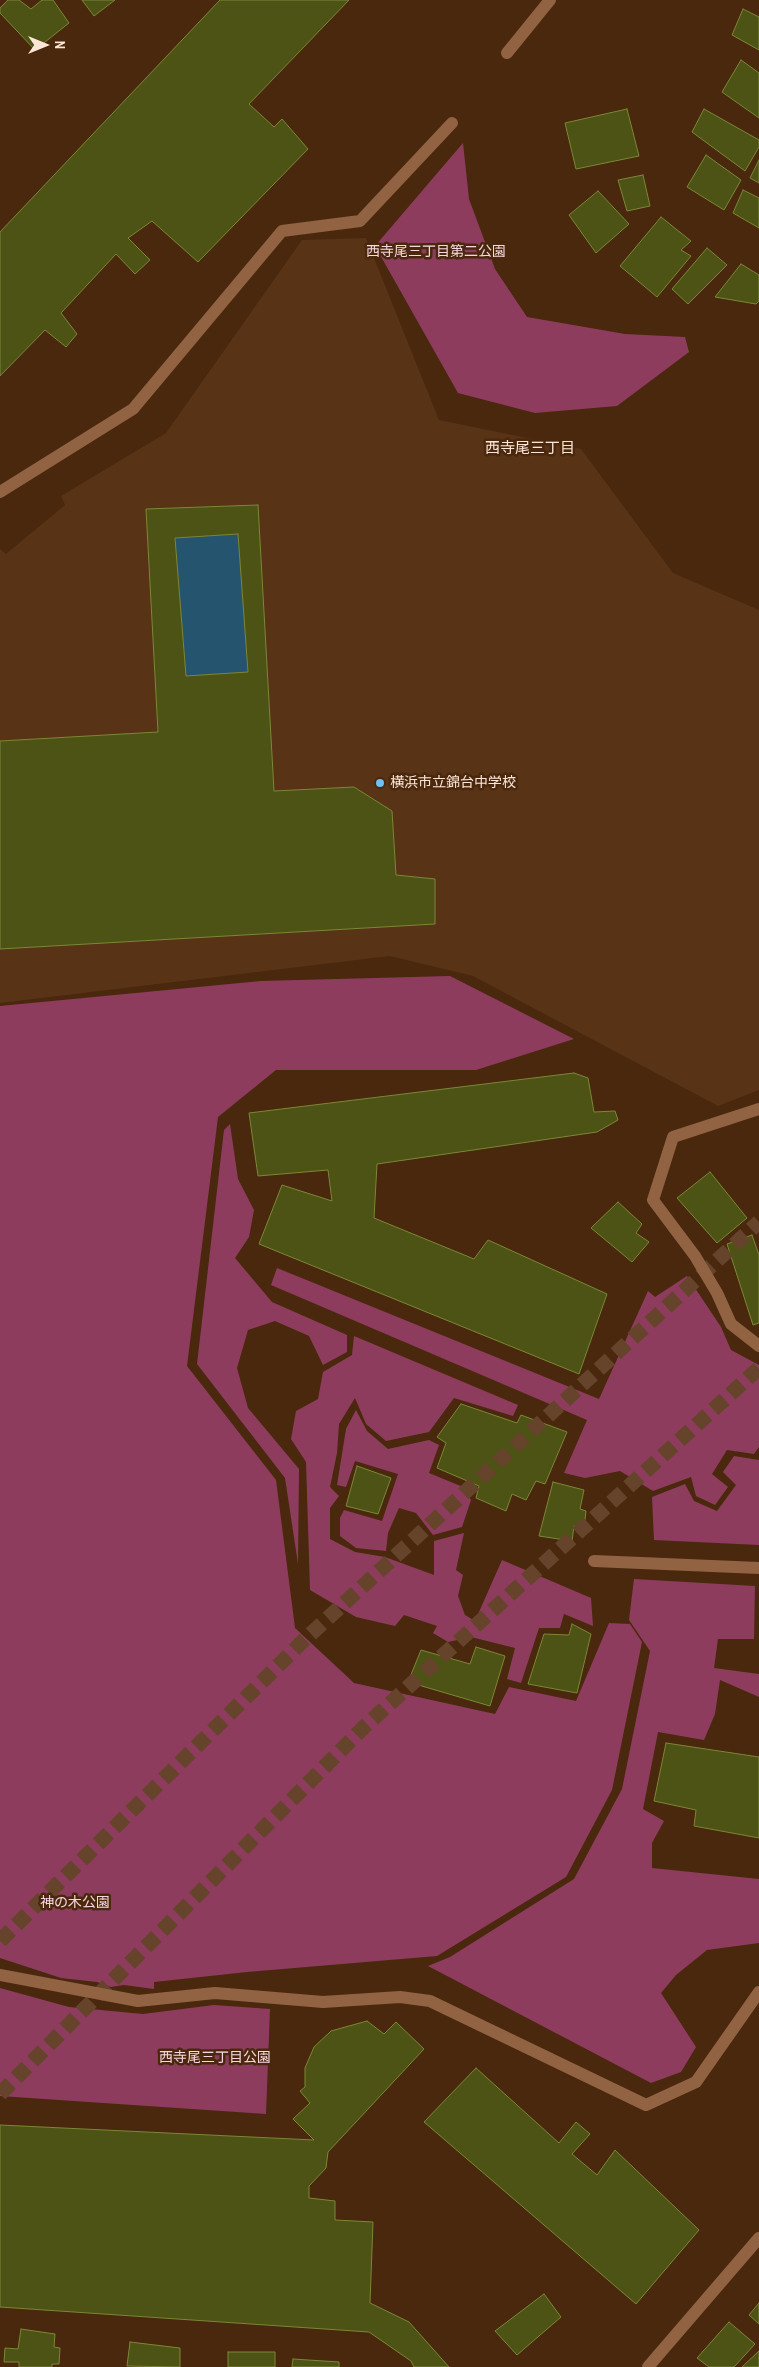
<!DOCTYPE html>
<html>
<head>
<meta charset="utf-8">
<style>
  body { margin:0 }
  #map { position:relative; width:759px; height:2367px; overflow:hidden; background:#4a280d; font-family:"Archivo Narrow",sans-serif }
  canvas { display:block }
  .north { position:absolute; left:20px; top:20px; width:50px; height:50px; -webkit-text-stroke:4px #4a280d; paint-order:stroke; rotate:90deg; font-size:14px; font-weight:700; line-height:20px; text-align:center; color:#fde6d7 }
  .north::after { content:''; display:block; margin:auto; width:18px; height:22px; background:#fde6d7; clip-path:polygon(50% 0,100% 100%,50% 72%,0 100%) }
</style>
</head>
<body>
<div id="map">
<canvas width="759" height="2367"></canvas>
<div class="north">N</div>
</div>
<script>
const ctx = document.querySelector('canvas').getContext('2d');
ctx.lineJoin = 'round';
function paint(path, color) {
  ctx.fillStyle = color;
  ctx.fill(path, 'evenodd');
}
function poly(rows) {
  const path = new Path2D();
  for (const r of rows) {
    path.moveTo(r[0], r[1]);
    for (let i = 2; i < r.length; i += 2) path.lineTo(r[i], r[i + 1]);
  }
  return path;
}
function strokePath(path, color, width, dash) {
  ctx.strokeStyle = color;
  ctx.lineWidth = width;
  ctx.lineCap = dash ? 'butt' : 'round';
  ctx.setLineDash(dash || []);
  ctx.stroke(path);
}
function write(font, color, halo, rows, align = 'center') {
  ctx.font = font + ' "Archivo Narrow","Noto Sans JP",sans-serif';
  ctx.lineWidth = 5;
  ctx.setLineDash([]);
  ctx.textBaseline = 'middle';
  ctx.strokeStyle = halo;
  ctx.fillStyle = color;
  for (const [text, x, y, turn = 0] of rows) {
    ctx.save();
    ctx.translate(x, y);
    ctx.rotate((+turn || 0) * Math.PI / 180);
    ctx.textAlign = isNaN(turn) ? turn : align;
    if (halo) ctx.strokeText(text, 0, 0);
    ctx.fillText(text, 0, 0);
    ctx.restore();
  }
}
const built = poly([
  [366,238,439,420,581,449,673,573,759,610,759,1090,718,1106,473,976,390,956,0,1003,0,549,6,554,65,505,61,496,166,433,302,240]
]);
const green = poly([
  [463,143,469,199,495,269,527,317,625,334,685,337,689,352,617,406,535,413,458,393,375,246],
  [450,976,574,1039,476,1070,276,1070,218,1117,187,1366,276,1480,295,1628,354,1683,495,1714,509,1687,576,1701,609,1623,630,1624,642,1642,612,1790,566,1877,437,1956,247,1972,154,1982,154,1989,124,1985,111,1987,97,1982,61,1978,0,1958,0,1006,261,981],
  [230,1124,238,1179,254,1210,249,1237,235,1258,272,1302,347,1335,347,1352,323,1365,309,1336,275,1321,248,1330,237,1368,248,1408,299,1469,298,1564,285,1478,197,1364,224,1130],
  [277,1268,599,1399,648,1291,655,1297,687,1276,721,1327,731,1350,759,1365,759,1447,754,1454,727,1450,712,1474,728,1487,715,1505,696,1496,691,1477,653,1491,620,1471,585,1478,564,1473,587,1420,271,1285],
  [354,1336,518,1405,513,1416,454,1398,429,1432,386,1441,366,1424,355,1398,339,1424,337,1453,330,1487,339,1496,330,1508,330,1539,355,1552,385,1557,434,1575,434,1541,464,1533,456,1570,463,1575,458,1596,465,1615,475,1621,502,1560,591,1598,593,1626,564,1614,560,1628,539,1628,521,1683,507,1679,515,1648,471,1637,448,1642,433,1633,437,1626,404,1615,395,1626,356,1617,310,1590,306,1462,291,1439,296,1411,318,1399,323,1372,352,1355],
  [356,1410,367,1431,388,1449,429,1440,439,1445,429,1473,463,1487,471,1500,462,1527,433,1535,416,1513,399,1508,388,1533,386,1551,356,1548,340,1536,340,1518,344,1510,382,1521,398,1474,355,1461,346,1487,337,1485,346,1429],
  [734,1456,759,1460,759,1545,654,1540,652,1497,685,1484,694,1501,717,1511,736,1485,723,1472],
  [634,1579,755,1586,754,1639,718,1639,714,1668,759,1674,759,1697,720,1680,715,1714,704,1740,658,1732,643,1809,664,1821,652,1843,652,1868,759,1879,759,1943,707,1950,676,1975,661,1993,696,2047,681,2072,651,2083,428,1966,450,1957,574,1879,622,1789,650,1651,629,1620],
  [0,1988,69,2007,143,2014,214,2005,270,2009,266,2114,0,2096]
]);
const water = poly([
  [238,534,248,672,186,676,175,538]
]);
const building = poly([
  [8,0,19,0,31,9,42,0,53,0,69,23,35,50,0,13,0,8,8,0],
  [82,0,115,0,94,16,82,0],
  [220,0,349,0,249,104,274,127,282,119,308,149,198,262,152,221,128,238,150,260,135,274,116,254,61,313,77,334,66,347,45,330,0,376,0,232,220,0],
  [743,9,759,17,759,50,732,35,743,9],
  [741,60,759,73,759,118,722,92,741,60],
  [627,109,639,156,576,169,565,123,627,109],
  [704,109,759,140,759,147,745,171,692,132,704,109],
  [706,155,741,180,724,210,687,187,706,155],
  [759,160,759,183,750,178,759,160],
  [643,175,650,206,627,211,618,180,643,175],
  [743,190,759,198,759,228,733,213,743,190],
  [598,191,629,224,596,253,569,215,598,191],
  [661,217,691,241,681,250,691,256,657,297,620,266,661,217],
  [707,248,727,265,688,304,672,289,707,248],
  [741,264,759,275,759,301,756,304,715,297,741,264],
  [258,505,274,791,354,787,392,811,396,875,435,879,435,924,0,949,0,741,158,732,146,509,258,505],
  [238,534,248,672,186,676,175,538,238,534],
  [574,1073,588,1078,594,1112,615,1111,618,1120,597,1132,377,1164,374,1218,474,1259,488,1240,607,1294,579,1374,259,1244,282,1185,332,1201,328,1170,258,1176,249,1113,574,1073],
  [710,1172,747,1218,717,1243,677,1198,710,1172],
  [618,1202,642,1224,636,1233,649,1242,632,1262,591,1228,618,1202],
  [752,1235,759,1255,759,1323,753,1325,727,1244,752,1235],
  [461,1404,517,1423,521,1415,567,1432,545,1484,536,1481,526,1500,512,1494,506,1511,476,1498,479,1486,437,1468,446,1443,437,1437,461,1404],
  [357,1466,391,1478,378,1514,346,1506,357,1466],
  [553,1482,584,1490,580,1509,586,1511,584,1528,574,1526,572,1541,539,1536,553,1482],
  [572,1624,591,1634,577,1693,528,1684,544,1634,569,1635,572,1624],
  [476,1647,505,1656,490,1706,408,1682,421,1650,470,1664,476,1647],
  [666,1743,759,1757,759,1838,694,1826,696,1810,654,1801,666,1743],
  [367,2021,384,2034,396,2022,424,2049,328,2152,326,2168,309,2186,309,2198,335,2201,335,2220,373,2222,370,2303,409,2322,449,2367,414,2367,411,2361,369,2332,0,2307,0,2125,314,2140,293,2119,310,2103,300,2091,305,2087,305,2068,314,2047,331,2031,367,2021],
  [476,2068,559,2143,576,2122,590,2134,572,2154,597,2175,615,2150,699,2230,636,2304,424,2122,476,2068],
  [544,2294,561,2317,517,2355,495,2331,544,2294],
  [759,2303,759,2324,749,2315,759,2303],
  [729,2322,755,2344,734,2367,709,2367,697,2358,729,2322],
  [21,2329,55,2334,54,2347,60,2348,59,2364,52,2364,52,2367,19,2367,19,2362,4,2362,5,2348,18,2349,21,2329],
  [130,2342,180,2348,180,2367,127,2366,130,2342],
  [759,2351,759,2367,742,2367,759,2351],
  [228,2352,275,2352,275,2367,228,2367,228,2352],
  [293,2359,339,2362,339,2367,292,2367,293,2359]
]);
const motorwayTunnel = poly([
  [0,1941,302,1642,759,1222],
  [0,2094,363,1728,759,1368]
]);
const minor = poly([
  [507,53,550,0],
  [0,492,133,409,282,231,360,221,452,123],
  [759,1109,673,1137,653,1200,695,1256,717,1293,731,1324,759,1346],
  [594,1561,759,1568],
  [0,1975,138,2001,215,1993,323,2002,400,1997,430,2001,646,2105,696,2082,759,1992]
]);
const tertiary = poly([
  [648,2367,759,2238]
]);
const markers = [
  [380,783,5,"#6ec2f3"]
];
const parkNames = [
  ["西寺尾三丁目第二公園",436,252],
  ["神の木公園",75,1903],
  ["西寺尾三丁目公園",215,2058]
];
const poiNames = [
  ["横浜市立錦台中学校",390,783]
];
const neighbourhoodNames = [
  ["西寺尾三丁目",530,449]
];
paint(built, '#583315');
paint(green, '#8e3c5e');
paint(water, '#25546e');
paint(building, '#4c5314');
strokePath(building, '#7c8737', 1);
strokePath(motorwayTunnel, '#65442b', 15, [15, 8]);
strokePath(minor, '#916343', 12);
strokePath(tertiary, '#916343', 12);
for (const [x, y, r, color] of markers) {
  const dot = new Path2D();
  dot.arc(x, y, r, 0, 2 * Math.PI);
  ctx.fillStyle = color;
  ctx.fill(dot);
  strokePath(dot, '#4a280d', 2);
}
write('14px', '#f7d6e1', '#4a280d', parkNames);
write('14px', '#fde6d7', '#4a280d', poiNames, 'left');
write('15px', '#fde6d7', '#4a280d', neighbourhoodNames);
</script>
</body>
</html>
